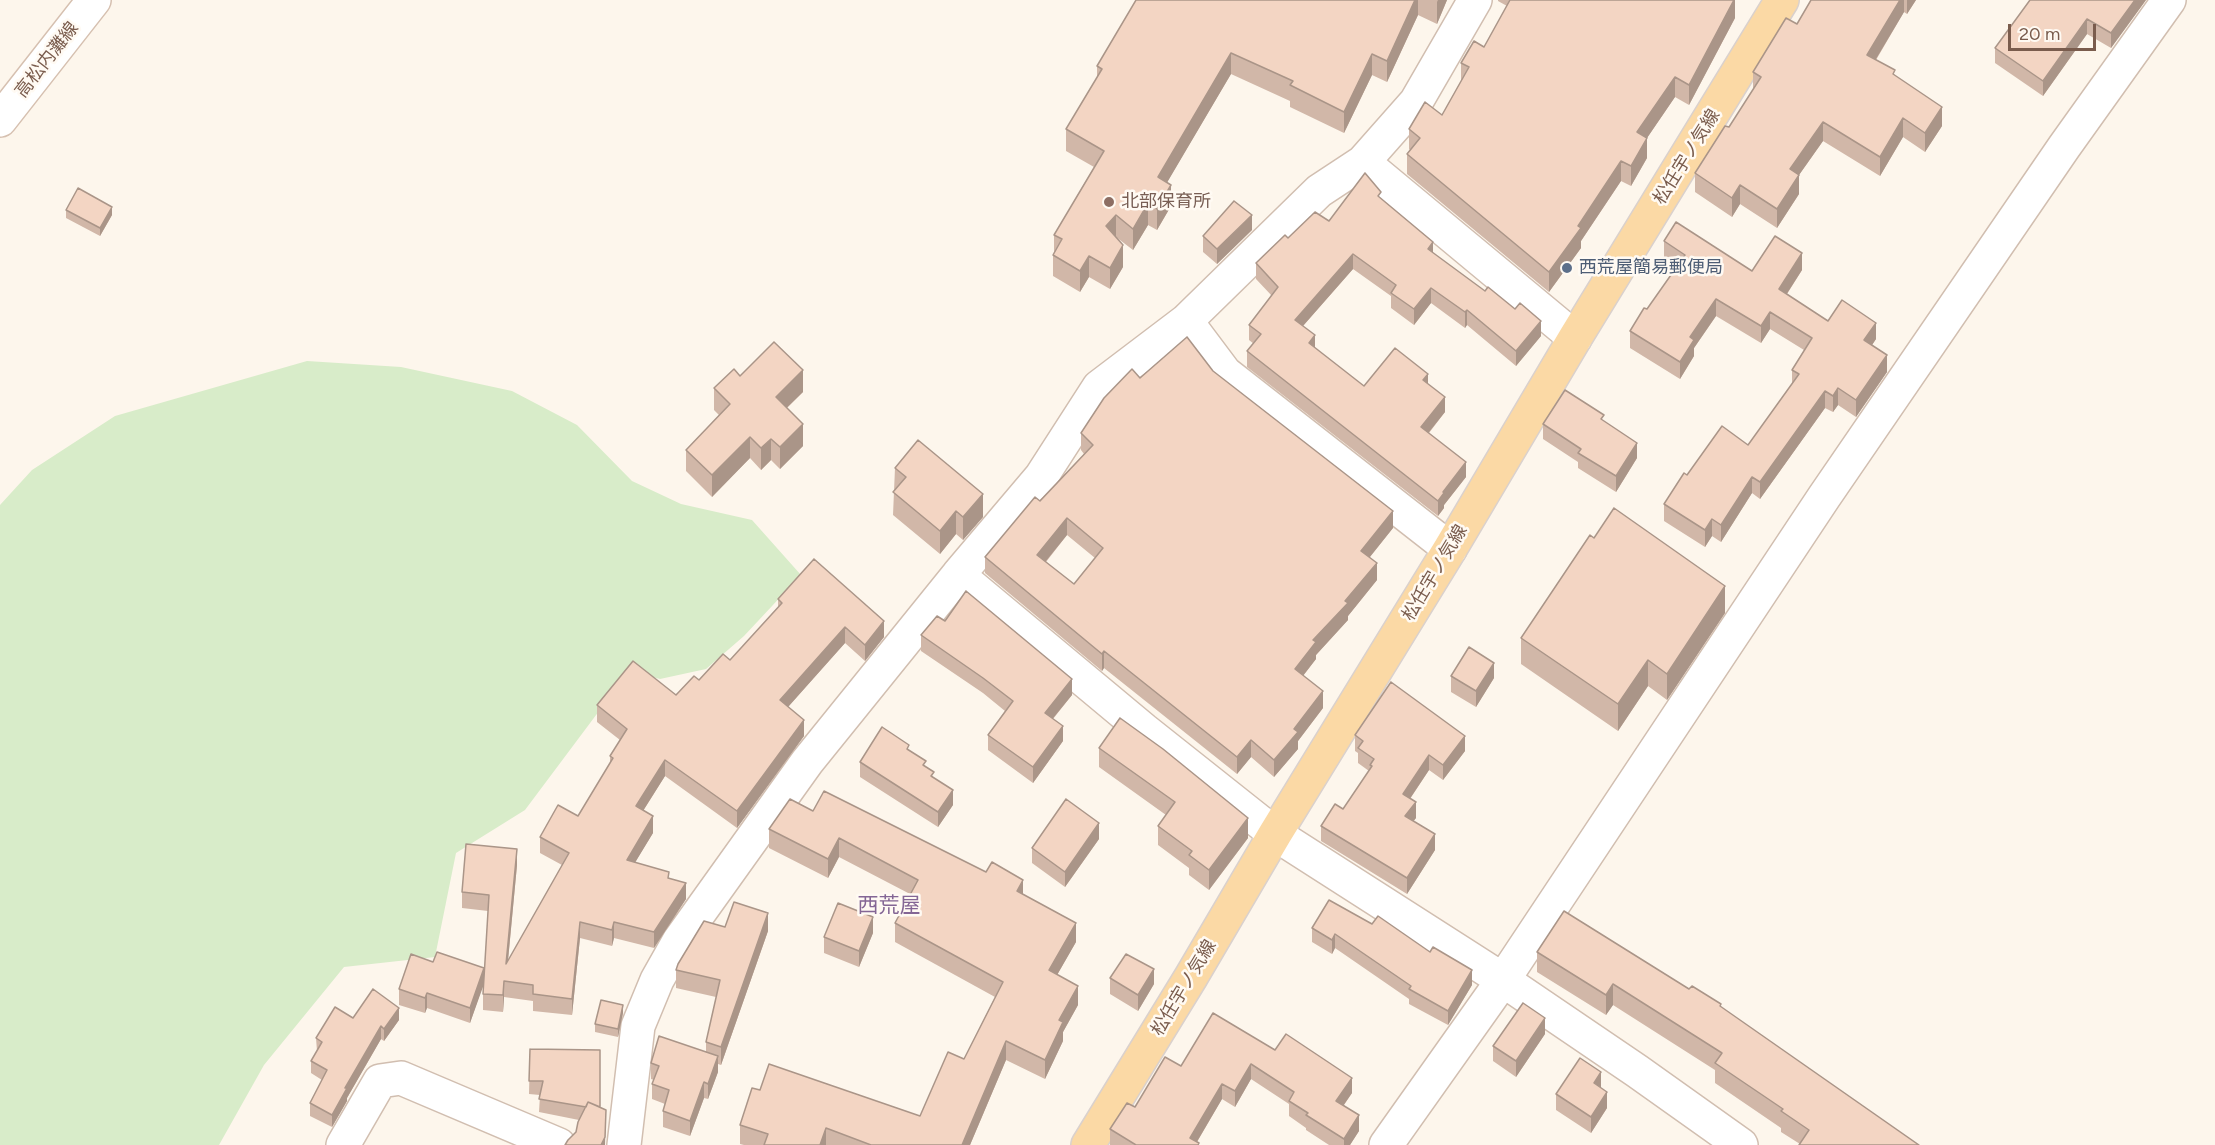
<!DOCTYPE html>
<html>
<head>
<meta charset="utf-8">
<style>
  body { margin:0 }
  #map { position:relative; width:2215px; height:1145px; overflow:hidden; background:#fdf6ec; font-family:Figtree,sans-serif }
  canvas { display:block }
  .scale { position:absolute; left:2008px; top:24px; width:88px; height:27px; box-sizing:border-box; border:3px solid #7a5c4d; border-top:0; padding-left:8px; font-size:18px; line-height:21px; white-space:nowrap; color:#7a5c4d; -webkit-text-stroke:4px #fffaf3; paint-order:stroke }
</style>
</head>
<body>
<div id="map">
<canvas width="2215" height="1145"></canvas>
<div class="scale">20 m</div>
</div>
<script>
const ctx = document.querySelector('canvas').getContext('2d');
ctx.lineJoin = 'round';
function paint(path, color) {
  ctx.fillStyle = color;
  ctx.fill(path, 'evenodd');
}
function poly(rows) {
  const path = new Path2D();
  for (const r of rows) {
    path.moveTo(r[0], r[1]);
    for (let i = 2; i < r.length; i += 2) path.lineTo(r[i], r[i + 1]);
  }
  return path;
}
function strokePath(path, color, width, dash) {
  ctx.strokeStyle = color;
  ctx.lineWidth = width;
  ctx.lineCap = dash ? 'butt' : 'round';
  ctx.setLineDash(dash || []);
  ctx.stroke(path);
}
function write(font, color, halo, rows, align = 'center') {
  ctx.font = font + ' Figtree,"Noto Sans JP",sans-serif';
  ctx.lineWidth = 5;
  ctx.setLineDash([]);
  ctx.textBaseline = 'middle';
  ctx.strokeStyle = halo;
  ctx.fillStyle = color;
  for (const [text, x, y, turn = 0] of rows) {
    ctx.save();
    ctx.translate(x, y);
    ctx.rotate((+turn || 0) * Math.PI / 180);
    ctx.textAlign = isNaN(turn) ? turn : align;
    if (halo) ctx.strokeText(text, 0, 0);
    ctx.fillText(text, 0, 0);
    ctx.restore();
  }
}
const green = poly([
  [307,361,401,367,512,391,577,425,632,481,681,504,752,520,801,575,744,636,706,669,660,679,629,671,525,810,456,853,435,957,344,967,264,1065,219,1145,0,1145,0,505,32,470,115,416]
]);
const street = poly([
  [1363,162,1416,102,1475,0],
  [1186,321,1225,373,1450,549],
  [958,575,1144,730,1275,834,1503,980,1637,1071,1741,1145],
  [343,1145,380,1081,401,1078,559,1145],
  [624,1145,638,1026,657,980,679,941,807,762,958,575,1041,477,1099,387,1186,321,1319,191,1363,162,1575,338],
  [1386,1145,1503,980,1824,497,2064,147,2169,0]
]);
const secondary = poly([
  [0,120,94,0]
]);
const primary = poly([
  [1088,1145,1191,977,1275,834,1450,549,1575,338,1782,0]
]);
const wall = poly([
  [1136,0,1447,0,1437,24,1418,15,1387,82,1372,75,1344,133,1290,107,1290,101,1231,74,1167,182,1171,206,1157,230,1148,225,1133,250,1116,237,1123,267,1110,289,1089,277,1080,292,1053,276,1053,255,1054,252,1054,235,1094,167,1066,151,1066,129,1097,78,1097,66],
  [1498,0,1735,0,1735,18,1689,105,1675,97,1647,138,1647,158,1631,186,1621,181,1581,241,1581,248,1549,292,1407,174,1407,154,1410,150,1409,149,1409,129,1442,115,1461,81,1461,63,1484,47,1507,6,1498,1],
  [1811,0,1916,0,1907,14,1904,12,1876,60,1895,75,1942,126,1925,152,1903,137,1880,176,1823,141,1799,175,1799,194,1777,228,1740,204,1732,217,1695,192,1695,173,1729,127,1753,90,1753,72,1797,24],
  [2146,0,2111,48,2087,34,2043,96,1995,63,1995,48],
  [1381,199,1433,253,1541,336,1516,366,1467,325,1465,328,1431,303,1414,325,1391,308,1391,296,1353,269,1303,326,1315,348,1364,386,1428,384,1445,412,1429,433,1466,477,1444,505,1444,508,1438,516,1247,367,1247,351,1254,344,1249,340,1249,325,1272,296,1256,279,1256,263,1288,238],
  [66,210,112,215,100,236,66,218],
  [1252,230,1217,264,1203,252,1203,236],
  [1664,241,1752,271,1802,270,1787,294,1828,321,1876,339,1872,345,1887,372,1856,417,1838,405,1833,412,1825,408,1760,499,1752,493,1721,542,1712,536,1705,547,1664,521,1664,504,1687,475,1748,445,1792,384,1792,370,1804,350,1770,329,1761,343,1716,316,1694,348,1694,356,1680,379,1630,348,1630,331,1647,309,1677,266,1664,258],
  [1213,371,1393,528,1370,557,1377,580,1348,616,1348,620,1316,655,1316,659,1303,676,1323,708,1298,741,1298,749,1274,777,1251,757,1237,774,1104,668,1102,671,985,573,985,557,1084,454,1081,450,1081,433,1140,378],
  [1067,535,1095,558,1074,584,1046,562],
  [740,376,803,392,787,408,803,446,780,469,771,460,761,470,750,458,712,497,686,471,686,450,719,415,714,410,714,388],
  [1604,421,1637,458,1616,492,1578,468,1578,462,1543,439,1543,424],
  [895,468,983,517,963,540,956,534,940,554,893,515],
  [778,599,884,637,865,661,845,643,788,707,804,736,737,828,665,776,643,811,653,833,635,862,669,878,686,899,654,948,614,938,612,946,580,938,572,1015,533,1011,533,1001,504,997,503,1012,483,1010,483,985,470,1023,427,1008,425,1013,399,1005,399,989,433,962,484,977,488,911,462,908,462,892,517,865,508,961,562,865,540,853,540,837,578,816,610,764,610,756,620,740,597,722,597,705,676,695,730,660,778,607],
  [1725,613,1667,700,1648,686,1618,731,1521,664,1521,638],
  [945,621,1072,695,1053,719,1063,741,1033,783,988,750,988,735,1005,711,983,693,921,651,921,635],
  [1451,676,1494,678,1476,707,1451,692],
  [1355,735,1465,751,1443,780,1429,770,1410,799,1416,818,1413,821,1435,850,1407,894,1321,841,1321,826,1343,809,1369,771,1358,763,1358,753,1355,751],
  [1099,748,1248,838,1209,890,1189,875,1189,868,1158,845,1158,826,1166,815,1099,767],
  [909,750,926,767,953,805,938,827,860,777,860,762],
  [813,811,1023,894,1076,942,1057,975,1078,1005,1063,1032,1063,1041,1045,1079,1006,1060,970,1145,744,1145,740,1144,740,1125,760,1090,920,1116,964,1059,995,997,895,942,895,923,910,894,839,857,828,878,769,848,769,829],
  [1099,839,1065,887,1032,863,1032,848],
  [1329,900,1472,985,1448,1025,1409,1004,1409,999,1335,948,1332,954,1312,942,1312,928],
  [725,927,768,931,721,1065,718,1064,718,1072,708,1099,704,1098,690,1136,663,1127,663,1111,665,1104,652,1099,652,1084,654,1080,651,1079,651,1063,706,1052,706,1042,716,997,676,988,676,970],
  [873,933,859,967,824,953,824,937],
  [1537,952,1689,989,1721,1007,1919,1145,1800,1144,1781,1132,1781,1128,1715,1083,1715,1070,1613,1005,1606,1015,1537,972],
  [1110,978,1154,984,1138,1011,1110,994],
  [623,1013,618,1037,595,1032,595,1024],
  [353,1018,399,1020,384,1041,381,1039,347,1098,347,1101,332,1127,310,1116,310,1103,322,1080,311,1073,311,1061,317,1051,316,1038],
  [1545,1034,1516,1077,1493,1061,1493,1046],
  [530,1049,600,1107,576,1132,579,1120,539,1112,540,1095,529,1094],
  [1275,1050,1352,1093,1344,1105,1359,1131,1350,1145,1329,1145,1306,1130,1306,1128,1289,1116,1289,1104,1251,1079,1235,1107,1222,1099,1197,1142,1199,1145,1110,1145,1110,1129,1181,1066],
  [1601,1088,1607,1108,1591,1133,1556,1110,1556,1094]
]);
const shadedWall = poly([
  [1415,0,1418,0,1418,15,1387,82,1387,61],
  [1438,0,1447,0,1437,24,1437,2],
  [1734,0,1735,0,1735,18,1689,105,1689,85],
  [1900,0,1904,0,1904,12,1867,74,1867,55],
  [1907,0,1916,0,1907,14],
  [2135,0,2146,0,2111,48,2111,33],
  [2087,19,2087,34,2043,96,2043,81],
  [1231,53,1231,74,1158,198,1158,177],
  [1372,54,1372,75,1344,133,1344,112],
  [1675,77,1675,97,1647,138,1647,158,1631,186,1631,166,1637,132],
  [1942,107,1942,126,1925,152,1925,133],
  [1903,118,1903,137,1880,176,1880,157],
  [1823,122,1823,141,1799,175,1799,194,1777,228,1777,209,1790,169],
  [1621,161,1621,181,1581,241,1581,248,1549,292,1549,272,1578,226],
  [1171,185,1171,206,1157,230,1157,209],
  [1740,185,1740,204,1732,217,1732,198],
  [1148,203,1148,225,1133,250,1133,229],
  [112,207,112,215,100,236,100,228],
  [1116,215,1116,237,1106,226],
  [1252,215,1252,230,1217,264,1217,249],
  [1433,242,1433,257,1428,249],
  [1123,245,1123,267,1110,289,1110,268],
  [1802,253,1802,270,1779,306,1779,289],
  [1353,254,1353,269,1295,335,1295,320],
  [1089,256,1089,277,1080,292,1080,271],
  [1431,288,1431,303,1414,325,1414,309],
  [1716,299,1716,316,1694,348,1694,356,1680,379,1680,362,1690,337],
  [1467,310,1467,325,1465,328,1465,312],
  [1770,312,1770,329,1761,343,1761,326],
  [1541,321,1541,336,1516,366,1516,351],
  [1876,323,1876,339,1864,357,1864,340],
  [1315,335,1315,351,1309,343],
  [1887,355,1887,372,1856,417,1856,400],
  [803,370,803,392,776,418,776,397],
  [1428,374,1428,389,1423,380],
  [1838,388,1838,405,1833,412,1833,396],
  [1825,391,1825,408,1760,499,1760,482],
  [1445,397,1445,412,1421,442,1421,427],
  [803,424,803,446,780,469,780,447],
  [750,437,750,458,712,497,712,475],
  [771,439,771,460,761,470,761,448],
  [1637,443,1637,458,1616,492,1616,476],
  [1466,462,1466,477,1444,505,1444,508,1438,516,1438,501,1443,492],
  [1752,477,1752,493,1721,542,1721,525],
  [983,494,983,517,963,540,963,517],
  [956,511,956,534,940,554,940,531],
  [1393,511,1393,528,1361,568,1361,551],
  [1067,518,1067,535,1037,572,1037,555],
  [1712,519,1712,536,1705,547,1705,530],
  [1377,563,1377,580,1348,616,1348,620,1316,655,1316,659,1295,686,1295,669,1313,640],
  [1725,586,1725,613,1667,700,1667,674],
  [884,621,884,637,865,661,865,645],
  [845,627,845,643,780,716,780,700],
  [1104,651,1104,668,1102,671,1102,654],
  [1648,660,1648,686,1618,731,1618,704],
  [1494,663,1494,678,1476,707,1476,691],
  [1072,679,1072,695,1045,728,1045,713],
  [1323,691,1323,708,1298,741,1298,749,1274,777,1274,760,1294,729],
  [804,720,804,736,737,828,737,811],
  [1063,726,1063,741,1033,783,1033,767],
  [1465,736,1465,751,1443,780,1443,765],
  [1251,740,1251,757,1237,774,1237,757],
  [1429,755,1429,770,1403,809,1403,794],
  [665,760,665,776,636,822,636,806],
  [953,790,953,805,938,827,938,812],
  [1416,802,1416,818,1405,832,1405,816],
  [653,816,653,833,627,876,627,860],
  [1248,818,1248,838,1209,890,1209,870],
  [1099,823,1099,839,1065,887,1065,872],
  [1435,834,1435,850,1407,894,1407,878],
  [839,838,839,857,828,878,828,859],
  [517,849,517,865,506,981,506,964],
  [1023,880,1023,899,1017,891],
  [686,883,686,899,654,948,654,932],
  [768,913,768,931,721,1065,721,1047],
  [873,917,873,933,859,967,859,951],
  [580,922,580,938,572,1015,572,999],
  [614,922,614,938,612,946,612,930],
  [1076,923,1076,942,1049,989,1049,970],
  [1335,934,1335,948,1332,954,1332,940],
  [484,968,484,984,470,1023,470,1008],
  [1154,969,1154,984,1138,1011,1138,995],
  [1472,970,1472,985,1448,1025,1448,1011],
  [504,981,504,997,503,1012,503,995],
  [1613,984,1613,1005,1606,1015,1606,995],
  [1078,986,1078,1005,1063,1032,1063,1041,1045,1079,1045,1060,1059,1020],
  [427,993,427,1008,425,1013,425,998],
  [623,1005,623,1013,618,1037,618,1029],
  [399,1008,399,1020,384,1041,384,1029],
  [1545,1018,1545,1034,1516,1077,1516,1061],
  [381,1026,381,1039,347,1098,347,1101,332,1127,332,1115,345,1088],
  [1006,1041,1006,1060,970,1145,962,1145],
  [718,1056,718,1072,708,1099,708,1084],
  [1251,1064,1251,1079,1235,1107,1235,1091],
  [1601,1072,1601,1088,1594,1083],
  [1352,1078,1352,1093,1336,1116,1336,1101],
  [704,1082,704,1098,690,1136,690,1121],
  [1222,1084,1222,1099,1195,1145,1190,1138],
  [1607,1092,1607,1108,1591,1133,1591,1117],
  [606,1110,605,1145,601,1145],
  [1359,1115,1359,1131,1350,1145,1344,1145,1344,1139],
  [826,1128,826,1145,820,1145]
]);
const building = poly([
  [1136,0,1415,0,1387,61,1372,54,1344,112,1290,85,1293,81,1231,53,1158,177,1171,185,1157,209,1148,203,1133,229,1116,215,1106,226,1123,245,1110,268,1089,256,1080,271,1053,255,1062,239,1054,235,1104,151,1066,129,1102,69,1097,66,1136,0],
  [1510,0,1734,0,1689,85,1675,77,1637,132,1647,138,1631,166,1621,161,1578,226,1581,228,1549,272,1407,154,1420,138,1409,129,1425,102,1442,115,1469,67,1461,63,1474,41,1484,47,1510,0],
  [1811,0,1900,0,1867,55,1895,70,1893,74,1942,107,1925,133,1903,118,1880,157,1823,122,1790,169,1799,175,1777,209,1740,185,1732,198,1695,173,1725,126,1729,127,1761,77,1753,72,1786,18,1797,24,1811,0],
  [2030,0,2135,0,2111,33,2087,19,2043,81,1995,48,2030,0],
  [1365,173,1381,192,1378,196,1433,242,1428,249,1485,291,1488,287,1515,309,1520,303,1541,321,1516,351,1467,310,1465,312,1431,288,1414,309,1391,293,1396,285,1353,254,1295,320,1315,335,1309,343,1364,386,1395,348,1428,374,1423,380,1445,397,1421,427,1466,462,1443,492,1444,493,1438,501,1247,351,1261,334,1249,325,1278,287,1256,263,1285,235,1288,238,1315,212,1329,221,1365,173],
  [78,188,112,207,100,228,66,210,78,188],
  [1234,201,1252,215,1217,249,1203,236,1234,201],
  [1676,222,1752,271,1775,236,1802,253,1779,289,1828,321,1842,300,1876,323,1864,340,1887,355,1856,400,1838,388,1833,396,1825,391,1760,482,1752,477,1721,525,1712,519,1705,530,1664,504,1684,473,1687,475,1722,426,1748,445,1799,374,1792,370,1812,338,1770,312,1761,326,1716,299,1690,337,1694,340,1680,362,1630,331,1644,308,1647,309,1685,255,1664,241,1676,222],
  [1187,337,1213,371,1393,511,1361,551,1377,563,1345,601,1348,603,1313,640,1316,642,1295,669,1323,691,1294,729,1298,732,1274,760,1251,740,1237,757,1104,651,1102,654,985,557,1035,497,1040,501,1093,445,1081,433,1104,398,1132,369,1140,378,1187,337],
  [1067,518,1103,548,1074,584,1037,555,1067,518],
  [774,342,803,370,776,397,803,424,780,447,771,439,761,448,750,437,712,475,686,450,730,404,714,388,734,369,740,376,774,342],
  [1565,390,1604,415,1601,419,1637,443,1616,476,1578,453,1581,449,1543,424,1565,390],
  [918,440,983,494,963,517,956,511,940,531,893,492,906,477,895,468,918,440],
  [1614,508,1725,586,1667,674,1648,660,1618,704,1521,638,1590,535,1594,538,1614,508],
  [814,559,884,621,865,645,845,627,780,700,804,720,737,811,665,760,636,806,653,816,627,860,669,872,668,878,686,883,654,932,614,922,612,930,580,922,572,999,533,994,533,985,504,981,503,995,483,994,489,895,462,892,466,844,517,849,506,964,569,853,540,837,558,805,578,816,613,758,610,756,627,729,597,705,633,661,676,695,694,676,699,680,723,654,730,660,782,603,778,599,814,559],
  [966,591,1072,679,1045,713,1063,726,1033,767,988,735,1013,701,983,678,921,635,937,616,945,621,966,591],
  [1469,647,1494,663,1476,691,1451,676,1469,647],
  [1391,682,1465,736,1443,765,1429,755,1403,794,1416,802,1405,816,1435,834,1407,878,1321,826,1335,804,1343,809,1372,766,1370,765,1374,759,1358,748,1363,741,1355,735,1391,682],
  [1120,718,1163,749,1248,818,1209,870,1189,855,1192,851,1158,826,1175,802,1099,748,1120,718],
  [882,727,909,745,907,749,926,761,923,765,934,772,931,776,953,790,938,812,860,762,882,727],
  [824,791,986,872,992,862,1023,880,1017,891,1076,923,1049,970,1078,986,1059,1020,1063,1022,1045,1060,1006,1041,962,1145,871,1145,826,1128,820,1145,764,1145,768,1134,740,1125,752,1088,760,1090,769,1064,920,1116,948,1052,964,1059,1003,982,895,923,918,880,839,838,828,859,769,829,790,799,813,811,824,791],
  [1066,799,1099,823,1065,872,1032,848,1066,799],
  [1329,900,1372,924,1378,916,1430,952,1433,947,1472,970,1448,1011,1409,989,1411,986,1335,934,1332,940,1312,928,1329,900],
  [734,902,768,913,721,1047,706,1042,720,980,676,970,678,964,704,921,725,927,734,902],
  [838,903,873,917,859,951,824,937,838,903],
  [1564,911,1689,989,1692,986,1721,1004,1720,1006,1919,1145,1799,1145,1809,1130,1781,1111,1783,1109,1715,1063,1722,1053,1613,984,1606,995,1537,952,1564,911],
  [437,952,484,968,470,1008,427,993,425,998,399,989,411,954,433,962,437,952],
  [1126,954,1154,969,1138,995,1110,978,1126,954],
  [373,989,399,1008,384,1029,381,1026,345,1088,347,1088,332,1115,310,1103,327,1070,311,1061,322,1042,316,1038,335,1007,353,1018,373,989],
  [601,1000,623,1005,618,1029,595,1024,601,1000],
  [1523,1003,1545,1018,1516,1061,1493,1046,1523,1003],
  [1213,1013,1275,1050,1286,1034,1352,1078,1336,1101,1359,1115,1344,1139,1306,1115,1308,1113,1289,1101,1294,1092,1251,1064,1235,1091,1222,1084,1190,1138,1199,1143,1198,1145,1136,1145,1110,1129,1127,1103,1135,1107,1165,1057,1181,1066,1213,1013],
  [659,1036,718,1056,708,1084,704,1082,690,1121,663,1111,669,1090,652,1084,659,1066,651,1063,659,1036],
  [530,1049,600,1050,600,1107,588,1102,586,1107,539,1099,543,1081,529,1081,530,1049],
  [1580,1058,1601,1072,1594,1083,1607,1092,1591,1117,1556,1094,1580,1058],
  [588,1102,606,1110,605,1137,601,1145,565,1145,568,1140,576,1132,578,1122,588,1102]
]);
const markers = [
  [1109,202,6,"#8d6e63"],
  [1567,268,6,"#5c6f8a"]
];
const streetNames = [
  ["高松内灘線",47,60,-52],
  ["松任宇ノ気線",1687,157,-58],
  ["松任宇ノ気線",1435,573,-59],
  ["松任宇ノ気線",1184,988,-59]
];
const educationNames = [
  ["北部保育所",1121,202]
];
const serviceNames = [
  ["西荒屋簡易郵便局",1579,268]
];
const quarterNames = [
  ["西荒屋",889,906]
];
paint(green, '#d8ecc9');
strokePath(street, '#d1beb0', 36);
strokePath(secondary, '#d6c0b0', 36);
strokePath(primary, '#dad1cd', 36);
strokePath(street, '#fff', 33);
strokePath(secondary, '#fff', 33);
strokePath(primary, '#fbd9a5', 33);
paint(wall, '#d1b7a8');
paint(shadedWall, '#aa9588');
paint(building, '#f3d5c3');
strokePath(building, '#aa9588', 1.5);
for (const [x, y, r, color] of markers) {
  const dot = new Path2D();
  dot.arc(x, y, r, 0, 2 * Math.PI);
  ctx.fillStyle = color;
  ctx.fill(dot);
  strokePath(dot, '#fffaf3', 2);
}
write('18px', '#7a5c4d', '#fffaf3', streetNames);
write('18px', '#785e54', '#fffaf3', educationNames, 'left');
write('18px', '#4e5e75', '#fffaf3', serviceNames, 'left');
write('21px', '#846695', '#fffaf3', quarterNames);
</script>
</body>
</html>
